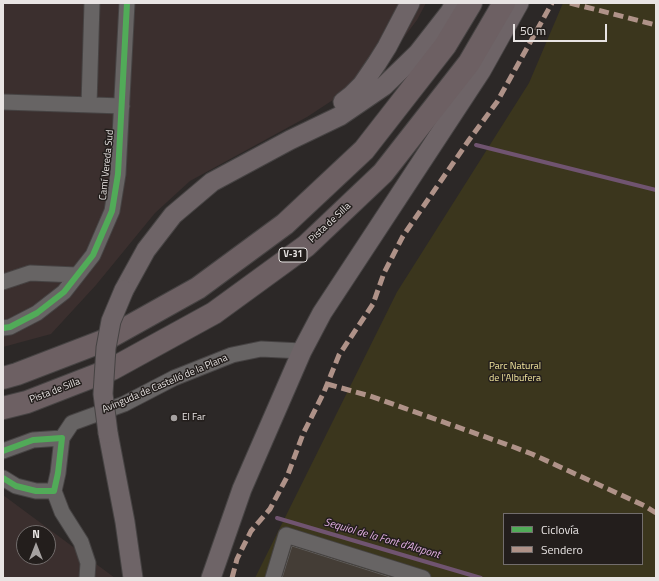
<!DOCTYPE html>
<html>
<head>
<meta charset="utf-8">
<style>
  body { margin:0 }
  #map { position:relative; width:659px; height:581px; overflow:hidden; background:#2c2827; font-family:"Titillium Web",sans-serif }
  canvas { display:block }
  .frame { position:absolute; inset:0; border:4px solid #e8e4e3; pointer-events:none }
  .legend { position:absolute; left:503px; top:513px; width:140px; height:52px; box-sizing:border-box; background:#231e1c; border:1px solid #726d6c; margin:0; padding:5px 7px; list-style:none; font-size:12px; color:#e8e4e3 }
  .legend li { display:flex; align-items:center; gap:8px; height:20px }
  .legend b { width:20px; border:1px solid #726d6c }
  .north { position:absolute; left:16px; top:525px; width:40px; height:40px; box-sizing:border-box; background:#231e1c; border:1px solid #726d6c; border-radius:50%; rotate:0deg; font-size:11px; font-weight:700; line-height:16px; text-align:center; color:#e8e4e3 }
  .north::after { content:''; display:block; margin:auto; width:14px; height:18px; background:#a6a2a1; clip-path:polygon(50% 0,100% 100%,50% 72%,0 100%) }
  .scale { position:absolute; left:513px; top:24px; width:94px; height:18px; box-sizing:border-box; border:2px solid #e8e4e3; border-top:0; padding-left:5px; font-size:12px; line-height:14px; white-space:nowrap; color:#e8e4e3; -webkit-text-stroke:3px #231e1c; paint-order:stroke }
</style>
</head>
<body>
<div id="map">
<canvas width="659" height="581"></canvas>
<div class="frame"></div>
<ul class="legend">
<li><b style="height:5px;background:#51ab58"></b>Ciclovía</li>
<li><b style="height:5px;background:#af9288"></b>Sendero</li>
</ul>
<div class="north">N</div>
<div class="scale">50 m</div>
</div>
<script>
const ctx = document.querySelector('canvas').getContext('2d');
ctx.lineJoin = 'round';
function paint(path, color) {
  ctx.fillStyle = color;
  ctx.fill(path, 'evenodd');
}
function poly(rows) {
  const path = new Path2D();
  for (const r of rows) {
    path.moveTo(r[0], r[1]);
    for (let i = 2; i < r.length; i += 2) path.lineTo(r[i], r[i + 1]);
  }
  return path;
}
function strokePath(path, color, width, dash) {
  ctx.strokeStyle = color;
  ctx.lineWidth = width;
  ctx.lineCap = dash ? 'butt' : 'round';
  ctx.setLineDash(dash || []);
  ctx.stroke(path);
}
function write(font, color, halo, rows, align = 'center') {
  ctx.font = font + ' "Titillium Web",sans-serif';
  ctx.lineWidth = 3;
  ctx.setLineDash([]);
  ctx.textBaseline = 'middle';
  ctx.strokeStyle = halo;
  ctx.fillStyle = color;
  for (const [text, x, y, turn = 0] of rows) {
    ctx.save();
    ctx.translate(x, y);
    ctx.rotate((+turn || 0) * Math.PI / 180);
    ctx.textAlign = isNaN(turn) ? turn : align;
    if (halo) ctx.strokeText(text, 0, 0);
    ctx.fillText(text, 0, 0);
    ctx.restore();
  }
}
const built = poly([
  [3,3,426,3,417,20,383,65,339,96,307,117,190,181,155,213,96,285,51,334,3,347],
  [3,495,115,578,3,578],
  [24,533,48,533,48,557,24,557]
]);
const green = poly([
  [563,3,656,3,656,578,255,578,397,292,529,83],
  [504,514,642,514,642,564,504,564]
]);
const stream = poly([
  [476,145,656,190],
  [277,518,481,578]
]);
const building = poly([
  [292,546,393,578,282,578,292,546]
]);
const minor = poly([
  [3,102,122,106],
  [89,105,92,3],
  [3,282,30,273,77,275],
  [3,328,10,327,37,313,64,292,93,255,112,211,118,174,127,3],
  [3,451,33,440,62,438],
  [3,478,16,486,36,491,54,491,58,473,62,438,72,423,124,404,174,378,232,355,261,349,302,351],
  [54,491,62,512,81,542,88,563,87,578],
  [273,578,286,535,423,578]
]);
const major = poly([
  [343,102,352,95,362,85,377,63,387,47,410,3],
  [124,290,146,250,173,215,212,182,290,140,340,116,384,86,418,53,450,12,455,3],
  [108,433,125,522,133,578],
  [211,578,242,489,302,351,322,313,481,71,519,3]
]);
const highway = poly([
  [3,378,17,374,103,341,198,288,285,224,364,150,445,46,471,3],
  [3,408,27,402,112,369,214,313,306,246,383,173,469,63,504,3]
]);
const majorBridge = poly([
  [108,433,103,394,106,348,111,321,124,290]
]);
const quiet = poly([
  [570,3,656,25],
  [327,384,370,396,511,446,532,454,645,506,656,513],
  [232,578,237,559,251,531,270,509,287,477,303,434,324,392,339,355,373,304,384,273,403,236,469,140,497,102,552,3]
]);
const cycleway = poly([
  [3,328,10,327,37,313,64,292,93,255,112,211,118,174,127,3],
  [3,451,33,440,62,438,58,473,54,491,36,491,16,486,3,478]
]);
const markers = [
  [174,418,4,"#a6a2a1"]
];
const shields = [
  [293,255,28]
];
const shieldNames = [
  ["V-31",293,255]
];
const streetNames = [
  ["Camí Vereda Sud",107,165,-84],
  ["Pista de Silla",330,223,-43],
  ["Avinguda de Castelló de la Plana",165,384,-23],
  ["Pista de Silla",55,391,-21]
];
const parkNames = [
  ["Parc Natural",515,367],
  ["de l'Albufera",515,379]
];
const poiNames = [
  ["El Far",182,418]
];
const waterNames = [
  ["Sequiol de la Font d’Alapont",382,539,16]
];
paint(built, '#3b2f2e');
paint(green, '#3b361d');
strokePath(stream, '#705470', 4);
paint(building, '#443d36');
strokePath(building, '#605d5c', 1);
strokePath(minor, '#464343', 17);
strokePath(major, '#464343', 21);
strokePath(highway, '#464343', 24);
strokePath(minor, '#676464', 15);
strokePath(major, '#6e6467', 19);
strokePath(highway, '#6d6063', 22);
strokePath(majorBridge, '#464343', 21, []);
strokePath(majorBridge, '#6e6467', 19);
strokePath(quiet, '#af9288', 5, [10, 5]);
strokePath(cycleway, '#51ab58', 6);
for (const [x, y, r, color] of markers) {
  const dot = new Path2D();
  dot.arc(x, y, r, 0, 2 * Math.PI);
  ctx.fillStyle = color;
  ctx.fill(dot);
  strokePath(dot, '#231e1c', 1.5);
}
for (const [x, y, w] of shields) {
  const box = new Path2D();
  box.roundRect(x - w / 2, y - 7, w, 14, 3);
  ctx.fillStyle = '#231e1c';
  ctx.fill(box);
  strokePath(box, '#e8e4e3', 1);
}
write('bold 9px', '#e8e4e3', null, shieldNames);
write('10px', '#e8e4e3', '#231e1c', streetNames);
write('10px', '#f2e59e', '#231e1c', parkNames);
write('10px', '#e8e4e3', '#231e1c', poiNames, 'left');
write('italic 11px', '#e4b0e4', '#231e1c', waterNames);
</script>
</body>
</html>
